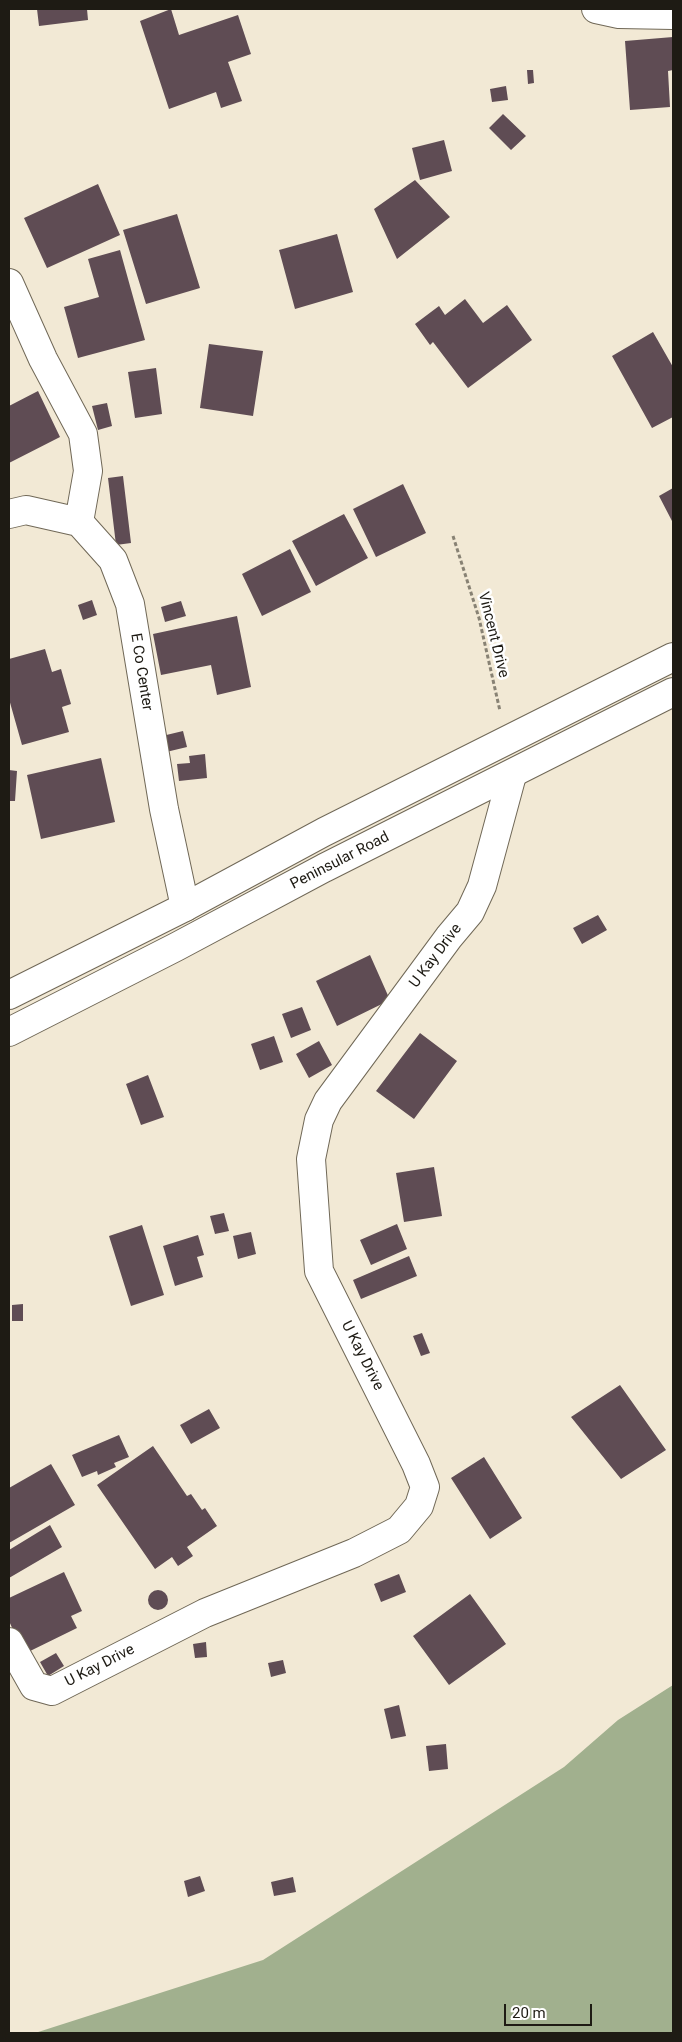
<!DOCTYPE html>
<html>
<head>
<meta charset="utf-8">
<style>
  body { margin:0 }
  #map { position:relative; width:682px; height:2042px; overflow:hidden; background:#f2e9d5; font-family:Roboto,sans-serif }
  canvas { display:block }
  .frame { position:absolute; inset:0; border:10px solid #1e1b14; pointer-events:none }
  .scale { position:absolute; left:504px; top:2004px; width:88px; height:22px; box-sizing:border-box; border:2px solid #1e1b14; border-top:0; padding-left:6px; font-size:15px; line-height:18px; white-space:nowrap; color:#1e1b14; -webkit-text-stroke:4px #fff; paint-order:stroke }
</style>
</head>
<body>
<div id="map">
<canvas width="682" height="2042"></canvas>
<div class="frame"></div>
<div class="scale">20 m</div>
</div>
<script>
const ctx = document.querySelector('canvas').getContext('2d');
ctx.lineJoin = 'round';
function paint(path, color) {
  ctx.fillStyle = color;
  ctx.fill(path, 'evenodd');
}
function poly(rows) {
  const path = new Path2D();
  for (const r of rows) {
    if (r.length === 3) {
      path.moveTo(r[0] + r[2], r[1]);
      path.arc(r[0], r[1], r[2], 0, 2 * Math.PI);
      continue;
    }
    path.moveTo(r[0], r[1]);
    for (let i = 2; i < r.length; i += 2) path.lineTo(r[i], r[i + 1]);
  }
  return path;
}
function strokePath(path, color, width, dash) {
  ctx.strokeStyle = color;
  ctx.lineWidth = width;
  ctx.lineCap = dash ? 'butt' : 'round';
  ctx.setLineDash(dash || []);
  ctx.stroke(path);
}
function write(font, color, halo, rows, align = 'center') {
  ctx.font = font + ' Roboto,sans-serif';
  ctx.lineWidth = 5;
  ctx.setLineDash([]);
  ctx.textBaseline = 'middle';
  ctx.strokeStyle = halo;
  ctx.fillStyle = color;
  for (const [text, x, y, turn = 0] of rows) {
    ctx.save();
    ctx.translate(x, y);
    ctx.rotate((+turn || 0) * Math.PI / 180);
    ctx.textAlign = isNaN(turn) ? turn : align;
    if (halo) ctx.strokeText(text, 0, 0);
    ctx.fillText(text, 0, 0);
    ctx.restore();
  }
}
const forest = poly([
  [673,1685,673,2033,35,2033,263,1960,564,1767,618,1720]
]);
const building = poly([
  [37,9,87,9,88,20,39,26],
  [171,9,179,35,238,15,251,54,228,62,242,101,221,108,216,92,169,109,140,21],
  [673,37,673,70,668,71,670,107,630,110,625,41],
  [527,70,533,70,534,83,528,84],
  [506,86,508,100,492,102,490,89],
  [503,114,526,136,511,150,489,128],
  [444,140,452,171,420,180,412,148],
  [415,180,450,217,397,259,374,209],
  [98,184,120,235,47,268,24,218],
  [177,214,200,288,146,304,123,230],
  [337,234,353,292,295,309,279,250],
  [120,250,145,340,78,358,64,307,99,297,88,259],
  [465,299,483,323,507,305,532,340,468,388,433,342,430,345,415,324,439,306,445,315],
  [653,332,673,367,673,417,652,428,612,356],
  [209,344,263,351,253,416,200,408],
  [156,368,162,414,135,418,128,372],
  [38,391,60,437,9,463,9,406],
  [107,403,112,426,98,430,92,406],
  [123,476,131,543,116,545,108,478],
  [403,484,426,533,376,557,353,509],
  [673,488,673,520,672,521,659,496],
  [344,514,368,558,316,586,292,541],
  [290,549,311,592,262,616,242,574],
  [92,600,97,615,83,620,78,605],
  [181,601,186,616,165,622,161,607],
  [237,616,251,687,217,695,211,665,161,675,153,634],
  [45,649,52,672,61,669,71,704,62,707,69,732,22,745,9,699,9,659],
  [183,731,187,747,162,753,158,737],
  [205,754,207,778,179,781,177,764,190,763,189,756],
  [101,758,115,822,41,839,27,775],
  [9,770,17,771,15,801,9,801],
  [598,915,607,930,582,944,573,928],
  [370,955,390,1000,337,1026,316,981],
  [302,1007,311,1030,291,1038,282,1014],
  [420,1033,457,1061,414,1119,376,1091],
  [274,1036,283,1062,260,1070,251,1044],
  [319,1041,332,1065,309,1078,296,1054],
  [148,1075,164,1117,141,1125,126,1084],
  [434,1167,442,1216,404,1222,396,1173],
  [224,1213,229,1231,215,1234,210,1216],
  [397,1224,407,1249,371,1265,360,1240],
  [142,1225,164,1295,131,1306,109,1236],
  [251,1232,256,1254,238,1259,233,1236],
  [198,1235,204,1255,197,1257,203,1277,175,1286,163,1246],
  [409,1256,417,1276,361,1299,353,1280],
  [23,1304,23,1321,12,1321,12,1305],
  [422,1333,430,1353,421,1356,413,1336],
  [620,1385,666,1450,621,1479,571,1417],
  [209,1409,220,1428,191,1444,180,1425],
  [119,1435,129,1457,114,1463,116,1467,98,1475,97,1471,82,1477,72,1455],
  [153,1446,187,1496,191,1494,202,1510,205,1508,217,1526,187,1547,193,1556,178,1566,172,1557,155,1569,97,1485],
  [484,1457,522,1518,490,1539,451,1478],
  [51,1464,75,1505,9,1543,9,1488],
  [50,1525,62,1547,9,1578,9,1550],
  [64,1572,82,1611,71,1616,77,1628,24,1654,9,1621,9,1598],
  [399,1574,406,1592,381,1602,374,1584],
  [158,1600,10],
  [470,1594,506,1644,449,1685,413,1636],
  [206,1642,207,1657,195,1658,193,1644],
  [56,1653,64,1666,48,1676,40,1662],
  [283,1660,286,1673,271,1677,268,1663],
  [399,1705,406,1736,391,1739,384,1709],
  [446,1744,448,1769,429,1771,426,1746],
  [200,1876,205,1891,188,1897,184,1881],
  [293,1877,296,1892,274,1896,271,1882]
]);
const path = poly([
  [453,536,479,618,500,711]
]);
const minor = poly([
  [596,9,619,14,673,15],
  [9,283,43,359,83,434,88,471,79,522],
  [9,514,26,510,79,522,113,560,130,604,164,809,185,907],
  [9,1642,34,1686,52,1691,205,1613,354,1553,399,1530,419,1506,425,1487,416,1464,319,1271,311,1159,319,1120,328,1101,449,937,470,912,482,886,512,775]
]);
const major = poly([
  [9,995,185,907,324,832,673,657],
  [9,1032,176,947,324,868,673,692]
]);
const streetNames = [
  ["Vincent Drive",493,635,76],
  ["E Co Center",141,672,81],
  ["Peninsular Road",340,861,-27],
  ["U Kay Drive",436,956,-53],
  ["U Kay Drive",362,1356,63],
  ["U Kay Drive",100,1666,-27]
];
paint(forest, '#a1b08e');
paint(building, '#5f4c54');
strokePath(minor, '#706857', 30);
strokePath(major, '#706857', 30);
strokePath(path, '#888274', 3, [4, 2.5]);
strokePath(minor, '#fff', 28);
strokePath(major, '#fff', 28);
write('15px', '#1e1b14', '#fff', streetNames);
</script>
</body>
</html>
